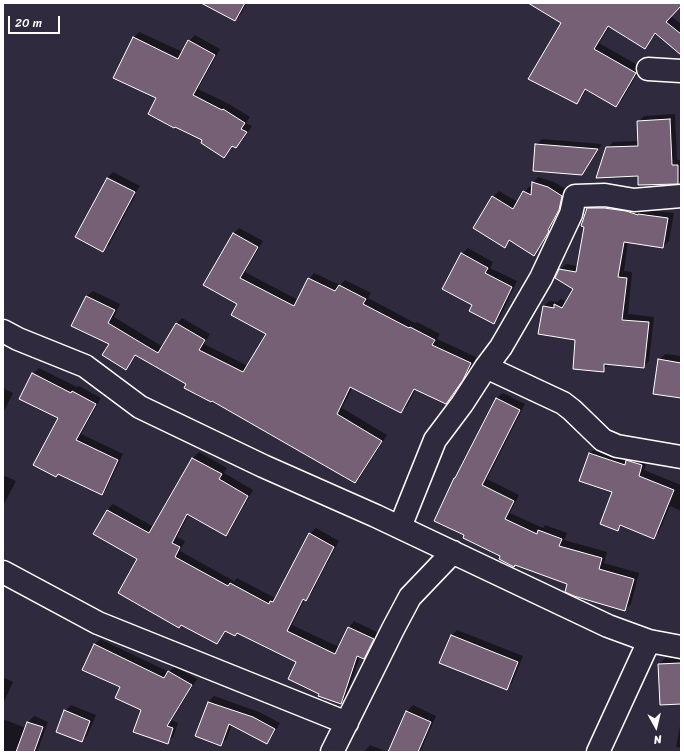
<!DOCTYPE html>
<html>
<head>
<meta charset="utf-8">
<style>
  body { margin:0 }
  #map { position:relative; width:684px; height:755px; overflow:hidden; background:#2f2a3d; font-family:Sriracha,sans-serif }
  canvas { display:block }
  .frame { position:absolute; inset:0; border:4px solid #fff; pointer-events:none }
  .north { position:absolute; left:636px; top:707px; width:40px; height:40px; -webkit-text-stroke:3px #2f2a3d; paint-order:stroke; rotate:172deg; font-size:11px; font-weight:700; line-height:16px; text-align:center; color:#fff }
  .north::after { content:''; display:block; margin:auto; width:14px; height:18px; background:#fff; clip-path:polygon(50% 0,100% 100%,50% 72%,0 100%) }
  .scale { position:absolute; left:8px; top:16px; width:52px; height:18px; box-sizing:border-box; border:2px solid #fff; border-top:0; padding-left:5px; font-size:12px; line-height:14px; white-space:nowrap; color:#fff; -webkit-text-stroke:3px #2f2a3d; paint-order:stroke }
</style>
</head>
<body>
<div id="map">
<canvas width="684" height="755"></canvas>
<div class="frame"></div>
<div class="north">N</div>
<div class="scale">20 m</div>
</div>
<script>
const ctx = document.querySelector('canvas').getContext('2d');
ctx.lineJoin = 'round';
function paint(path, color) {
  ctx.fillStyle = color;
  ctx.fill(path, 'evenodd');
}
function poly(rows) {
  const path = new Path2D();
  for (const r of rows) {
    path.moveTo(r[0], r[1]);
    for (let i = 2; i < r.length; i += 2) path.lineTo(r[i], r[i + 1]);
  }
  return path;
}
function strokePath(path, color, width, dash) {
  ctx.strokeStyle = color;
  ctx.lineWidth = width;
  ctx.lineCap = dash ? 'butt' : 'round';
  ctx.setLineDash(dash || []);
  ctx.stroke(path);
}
const shadow = poly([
  [204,3,247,3,241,14,235,20],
  [530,3,681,3,681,5,671,16,681,24,681,54,656,33,650,42,645,48,610,26,599,43,641,67,622,100,616,106,587,89,582,97,576,103,562,22],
  [139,32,183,52,189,41,195,35,220,49,198,89,229,104,250,117,246,123,252,126,242,141,236,147,233,145,224,157,204,140,158,98,134,37],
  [675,114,677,160,681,160,681,180,678,183,639,175,607,148,613,142,639,141,638,122,644,116],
  [542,139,602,144,587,168,582,174,536,145],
  [113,172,140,186,136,192,108,177],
  [538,177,554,182,567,190,565,203,553,224,554,225,554,226,540,248,534,254,511,240,505,246,493,197,499,191,518,202,524,192,530,186,532,187,533,183],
  [107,178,136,194,109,245,103,250],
  [593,203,674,213,669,241,663,247,628,241,624,271,632,272,628,314,654,317,649,361,643,367,609,363,603,370,576,340,544,306,549,301,557,302,561,299,567,302,575,289,560,270,566,264,578,266,587,209],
  [239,228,263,241,245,272,298,300,309,279,314,273,340,285,345,280,371,293,368,298,415,323,417,322,440,334,437,339,476,357,468,373,452,397,446,403,416,389,407,406,401,412,353,387,342,408,387,435,361,476,355,482,136,355,126,369,110,343,87,296,93,291,120,304,114,317,163,347,176,324,182,318,210,334,204,344,248,366,267,333,238,304,234,233],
  [468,248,493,262,490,268,517,281,500,317,494,323,462,254],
  [665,354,681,356,681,397,659,360],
  [39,368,77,387,79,386,101,398,81,434,123,454,107,488,102,493,59,473,56,476,60,418,21,398,33,374],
  [3,388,13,393,3,413],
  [503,393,525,404,487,479,519,495,510,513,543,528,545,525,567,533,564,540,607,552,604,563,639,573,631,604,625,610,569,583,502,556,466,534,455,478,457,476,497,398],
  [596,448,629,459,633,455,648,459,644,470,681,485,681,511,670,506,659,532,653,538,623,525,618,530,613,492,590,453],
  [199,452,227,468,224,473,253,490,231,529,225,535,189,514,177,537,185,541,180,551,234,581,237,578,275,598,310,534,316,528,339,541,311,594,305,599,292,625,339,647,349,627,354,621,379,633,370,652,364,658,360,657,346,697,340,703,297,662,238,632,226,631,217,643,138,559,94,533,107,510,113,504,154,527,193,458],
  [3,475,16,481,3,506],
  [457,630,523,656,512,683,506,689,452,635],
  [100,639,169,672,175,666,197,679,172,720,178,723,173,737,167,743,142,710,122,687,94,645],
  [665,658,681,658,681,703,659,664],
  [3,677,13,682,3,704],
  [214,696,259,712,280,723,272,737,266,743,232,724,227,739,221,744,208,702],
  [71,705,96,715,87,736,82,741,65,711],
  [413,705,436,716,420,752,389,752,407,711],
  [34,716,48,722,37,752,3,752,3,719,26,728,28,722],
  [680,726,681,726,681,748,676,747],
  [370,745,387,752,364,752]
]);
const building = poly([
  [201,3,245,3,235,21,201,3],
  [528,3,681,3,681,6,666,22,681,34,681,55,655,33,645,49,608,26,594,49,636,73,616,107,585,89,577,104,528,79,561,23,528,3],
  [133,37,178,59,188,40,215,55,193,95,222,110,223,109,245,123,241,129,247,132,236,148,232,146,224,158,201,143,202,140,175,127,174,128,148,114,156,98,113,78,133,37],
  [670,119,672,165,678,165,678,184,638,185,638,176,596,178,606,147,638,146,637,121,670,119],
  [535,144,598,149,582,175,533,171,535,144],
  [107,178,135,192,103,252,75,237,107,178],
  [532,182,548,187,562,196,559,210,548,230,549,231,548,233,534,256,509,240,505,248,473,228,492,196,513,209,523,191,531,195,532,182],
  [587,208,604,208,626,211,638,215,638,214,668,218,663,248,624,242,618,277,627,278,622,320,649,322,644,368,604,364,604,372,573,369,575,340,538,334,543,306,554,308,554,304,562,308,573,289,555,278,559,269,576,272,584,227,581,226,587,208],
  [233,233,258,247,240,278,294,306,308,278,335,291,339,285,366,299,363,304,409,328,410,327,435,340,432,345,471,363,463,380,446,404,414,389,401,413,350,387,337,414,382,441,355,483,212,401,211,402,184,388,186,384,135,355,126,370,102,355,109,344,71,326,86,296,115,310,108,323,158,353,176,323,205,340,199,350,243,372,266,334,231,315,237,304,203,285,233,233],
  [461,253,488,268,485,273,512,287,494,324,469,311,472,305,442,289,461,253],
  [658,359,681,363,681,398,653,394,658,359],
  [32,373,71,393,72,391,96,404,76,440,118,460,102,495,58,474,56,477,33,465,58,418,19,399,32,373],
  [496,398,520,410,482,485,514,501,505,519,537,534,538,530,562,539,559,546,602,558,599,569,634,579,625,611,574,596,565,592,567,584,515,565,514,567,499,559,500,556,463,538,464,535,434,521,454,478,455,478,496,398],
  [589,453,625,465,626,460,642,465,639,476,674,490,654,539,620,525,618,531,600,524,612,492,579,481,589,453],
  [192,458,222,474,219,479,248,496,226,536,187,514,172,543,180,547,175,557,228,586,230,583,269,604,270,601,273,602,309,533,334,547,306,601,303,599,287,631,335,654,348,627,374,639,364,659,357,656,341,704,318,696,319,694,288,679,296,662,237,633,235,636,225,631,217,644,181,625,179,628,118,593,137,559,93,534,107,510,149,533,192,458],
  [451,635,518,662,507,690,439,663,451,635],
  [94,644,164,678,168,671,192,685,167,726,173,728,168,744,133,732,141,710,115,698,120,687,82,670,94,644],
  [681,663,681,704,660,705,658,664,681,663],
  [208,702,253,717,275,729,267,744,229,724,221,746,195,736,208,702],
  [64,710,90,721,82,742,56,732,64,710],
  [406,711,431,722,418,752,388,752,406,711],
  [27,722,43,727,34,752,16,752,27,722]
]);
const minor = poly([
  [648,69,681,71],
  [3,331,18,339,85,366,140,407,263,466,376,516,608,626,649,641,681,647],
  [486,367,563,403,572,410,603,440,617,446,681,457],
  [400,527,435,440,462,404,486,367,501,347,541,278,571,214,575,196,605,195,634,200,681,196],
  [3,572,98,623,347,723],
  [332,752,393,629,410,597,453,552],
  [598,752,649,641]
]);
paint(shadow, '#0007');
paint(building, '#766075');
strokePath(building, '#fff', 1);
strokePath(minor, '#fff', 25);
strokePath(minor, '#2f2a3d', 22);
</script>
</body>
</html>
